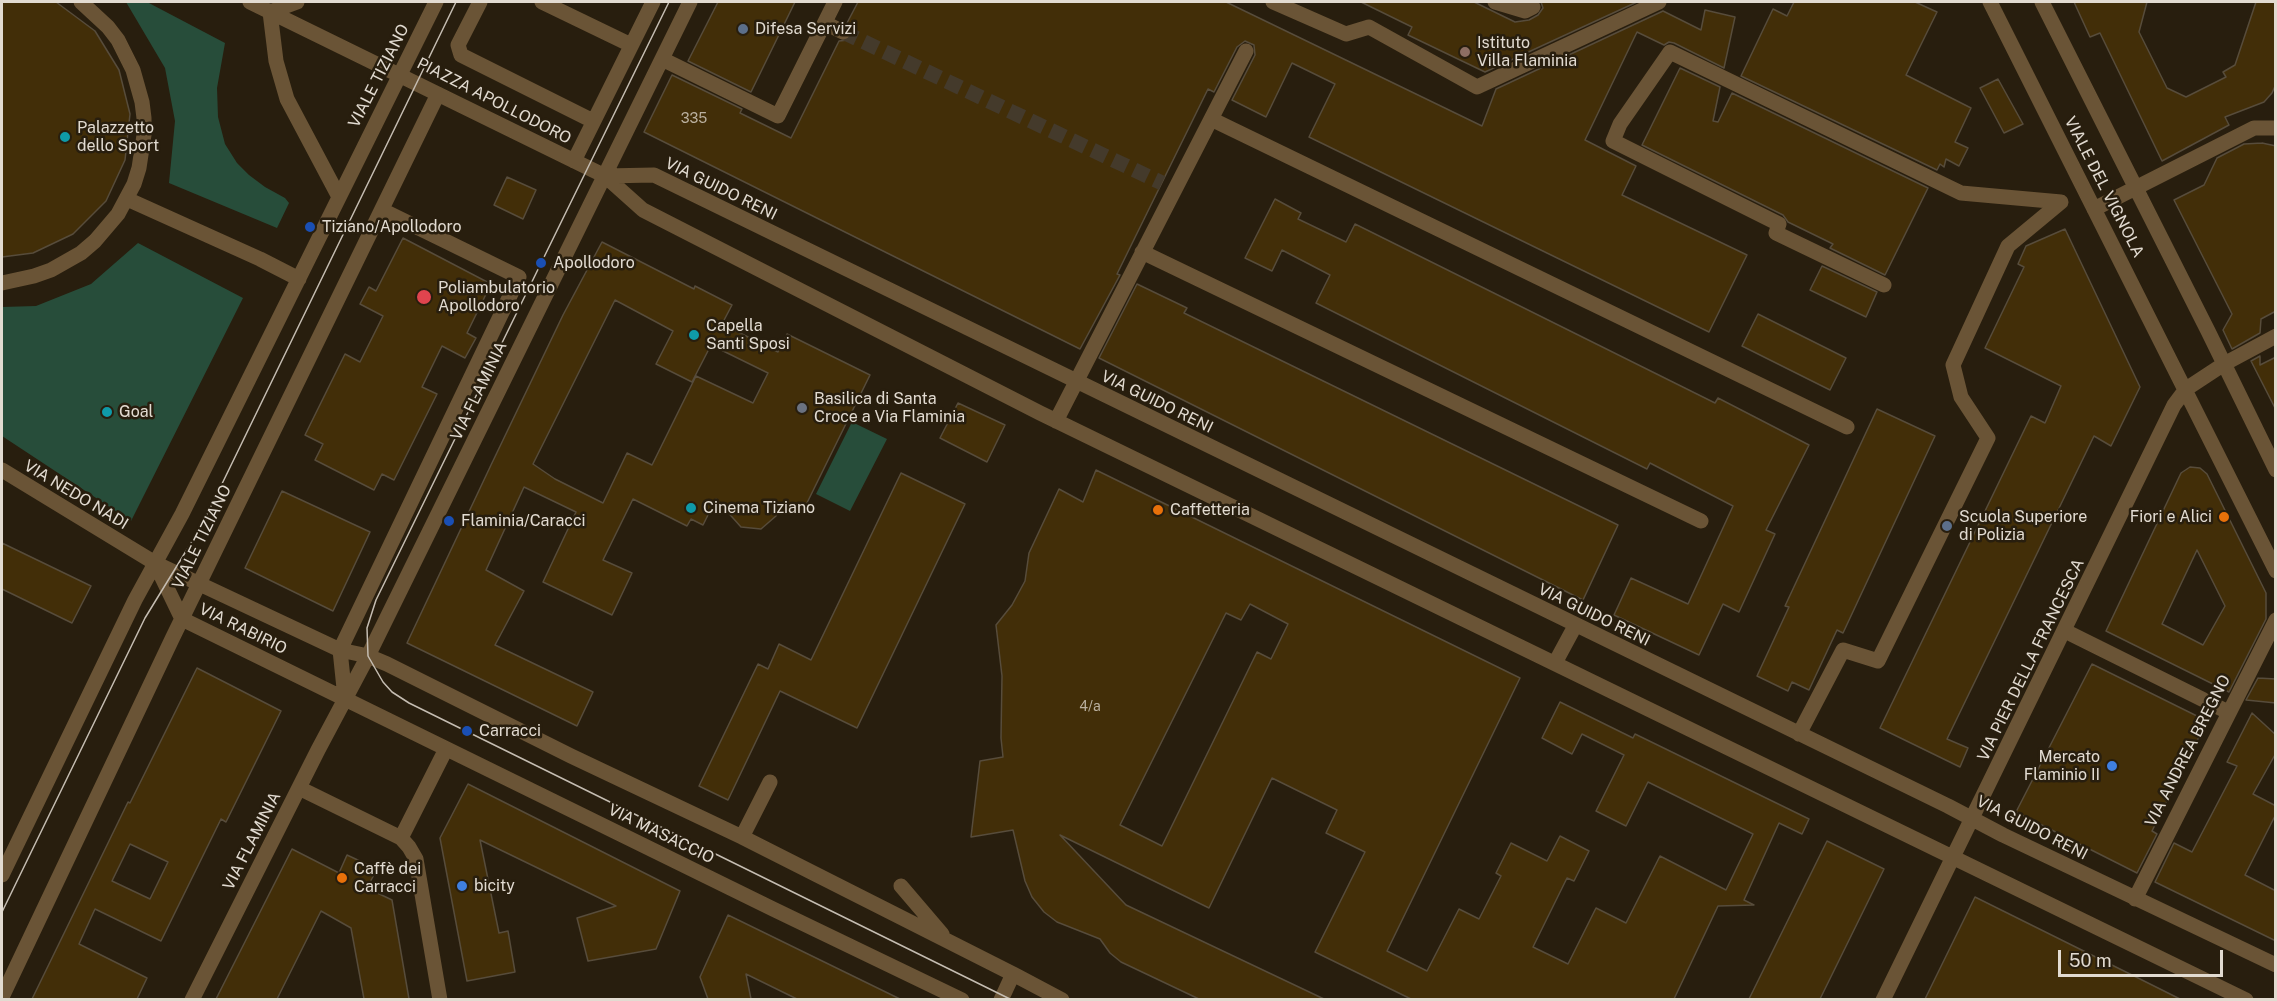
<!DOCTYPE html>
<html>
<head>
<meta charset="utf-8">
<style>
  body { margin:0 }
  #map { position:relative; width:2277px; height:1001px; overflow:hidden; background:#281e0e; font-family:"Public Sans",sans-serif }
  canvas { display:block }
  .frame { position:absolute; inset:0; border:3px solid #e2dbd1; pointer-events:none }
  .scale { position:absolute; left:2058px; top:950px; width:165px; height:27px; box-sizing:border-box; border:3px solid #e2dbd1; border-top:0; padding-left:8px; font-size:18px; line-height:21px; white-space:nowrap; color:#e2dbd1; -webkit-text-stroke:4px #281e0e; paint-order:stroke }
</style>
</head>
<body>
<div id="map">
<canvas width="2277" height="1001"></canvas>
<div class="frame"></div>
<div class="scale">50 m</div>
</div>
<script>
const ctx = document.querySelector('canvas').getContext('2d');
ctx.lineJoin = 'round';
function paint(path, color) {
  ctx.fillStyle = color;
  ctx.fill(path, 'evenodd');
}
function poly(rows) {
  const path = new Path2D();
  for (const r of rows) {
    path.moveTo(r[0], r[1]);
    for (let i = 2; i < r.length; i += 2) path.lineTo(r[i], r[i + 1]);
  }
  return path;
}
function strokePath(path, color, width, dash) {
  ctx.strokeStyle = color;
  ctx.lineWidth = width;
  ctx.lineCap = dash ? 'butt' : 'round';
  ctx.setLineDash(dash || []);
  ctx.stroke(path);
}
function write(font, color, halo, rows, align = 'center') {
  ctx.font = font + ' "Public Sans",sans-serif';
  ctx.lineWidth = 5;
  ctx.setLineDash([]);
  ctx.textBaseline = 'middle';
  ctx.strokeStyle = halo;
  ctx.fillStyle = color;
  for (const [text, x, y, turn = 0] of rows) {
    ctx.save();
    ctx.translate(x, y);
    ctx.rotate((+turn || 0) * Math.PI / 180);
    ctx.textAlign = isNaN(turn) ? turn : align;
    if (halo) ctx.strokeText(text, 0, 0);
    ctx.fillText(text, 0, 0);
    ctx.restore();
  }
}
const green = poly([
  [126,2,147,2,225,43,217,88,218,117,225,144,237,163,249,175,265,187,285,198,289,203,277,228,169,183,175,121,165,68],
  [138,243,243,298,131,521,2,436,2,307,36,306,91,284],
  [852,422,887,439,850,511,816,494]
]);
const building = poly([
  [2,2,56,2,95,31,119,70,130,114,125,160,106,201,73,234,33,253,2,257,2,2],
  [718,2,795,2,751,92,688,61,718,2],
  [858,2,1226,2,1482,126,1496,89,1663,11,1701,30,1705,10,1735,17,1724,68,1674,43,1669,42,1664,45,1637,32,1585,140,1636,166,1622,195,1747,255,1709,332,1309,137,1335,84,1292,63,1266,117,1232,100,1255,55,1254,45,1245,41,1237,47,1214,92,1208,89,1117,274,1120,275,1080,349,644,132,672,75,742,109,740,113,791,138,839,41,848,40,852,36,851,27,847,23,858,2],
  [1361,2,1474,2,1515,22,1529,20,1538,15,1543,8,1541,2,1637,2,1485,72,1408,35,1412,27,1361,2],
  [1794,2,1915,2,1937,12,1906,75,1971,108,1955,142,1968,148,1959,166,1946,159,1944,167,1940,164,1937,170,1741,76,1773,9,1787,16,1794,2],
  [2074,2,2147,2,2139,32,2167,88,2186,97,2226,77,2223,72,2235,65,2256,2,2276,2,2276,84,2272,93,2264,102,2225,117,2229,125,2162,161,2100,33,2090,37,2074,2],
  [1680,68,1720,87,1713,121,1718,122,1732,93,1928,188,1885,275,1830,248,1833,244,1788,222,1783,215,1642,145,1680,68],
  [1998,79,2023,124,2004,133,1980,88,1998,79],
  [2262,143,2276,146,2276,311,2261,319,2260,333,2232,349,2223,330,2232,314,2174,200,2204,185,2217,158,2244,144,2262,143],
  [507,177,536,190,523,219,494,205,507,177],
  [1275,199,1301,213,1298,219,1346,242,1355,224,1715,403,1718,398,1809,445,1766,530,1775,534,1739,612,1723,604,1699,655,1614,615,1631,578,1688,604,1733,506,1650,463,1647,469,1316,303,1330,275,1282,250,1272,271,1245,258,1275,199],
  [2065,229,2140,387,2111,446,2094,436,1947,739,1968,748,1960,767,1880,728,2031,416,2045,423,2061,386,1985,348,2024,267,2018,264,2026,246,2065,229],
  [403,238,491,284,467,333,476,338,465,358,442,346,422,387,437,394,394,480,382,474,374,490,315,460,323,444,305,435,345,354,360,362,383,316,360,304,369,287,376,291,403,238],
  [602,242,694,289,695,286,732,305,722,324,778,352,787,334,870,375,802,513,782,503,776,516,761,529,741,527,716,499,703,525,691,519,687,526,633,499,603,560,632,573,612,615,543,582,576,512,524,487,486,570,524,591,495,645,593,692,577,726,407,643,491,465,563,315,602,242],
  [615,300,673,331,656,364,692,382,711,345,768,373,753,403,696,376,652,465,627,453,603,503,555,479,533,464,615,300],
  [1822,266,1877,292,1866,317,1810,290,1822,266],
  [1137,284,1187,308,1184,313,1618,525,1583,600,1099,358,1137,284],
  [1758,314,1846,358,1830,390,1742,346,1758,314],
  [2260,356,2260,365,2276,357,2276,410,2251,361,2260,356],
  [958,403,1005,425,987,462,940,438,958,403],
  [1877,409,1935,436,1843,633,1837,630,1809,690,1792,682,1788,691,1757,676,1789,607,1785,606,1877,409],
  [2190,467,2200,468,2207,474,2266,593,2266,619,2229,692,2106,631,2181,473,2190,467],
  [2197,550,2225,606,2203,645,2162,624,2197,550],
  [1096,470,1520,678,1387,951,1427,971,1459,909,1479,919,1501,876,1496,873,1511,843,1547,861,1560,836,1589,851,1574,881,1567,878,1533,947,1568,964,1596,908,1626,923,1660,856,1726,890,1753,834,1648,782,1626,826,1596,811,1624,755,1582,734,1572,754,1542,738,1560,702,1633,738,1635,734,1809,819,1802,834,1779,823,1744,900,1754,905,1718,906,1674,999,1411,999,1315,952,1365,852,1326,833,1337,810,1272,778,1209,908,1060,835,1126,905,1324,999,1199,999,1121,962,1110,953,1100,939,1057,922,1044,912,1032,897,1025,881,1013,830,971,837,980,761,1003,757,1001,738,1002,676,996,625,1012,605,1025,581,1029,553,1059,489,1083,502,1096,470],
  [1250,604,1288,624,1271,659,1257,652,1162,846,1120,825,1226,613,1241,620,1250,604],
  [901,473,965,504,857,728,780,691,728,800,699,786,758,664,768,669,779,644,811,660,901,473],
  [282,491,370,532,333,611,245,568,282,491],
  [2,543,91,586,72,623,2,589,2,543],
  [2092,664,2207,721,2152,831,2157,834,2137,873,2016,812,2092,664],
  [197,668,281,711,226,822,221,819,161,941,95,909,79,944,147,978,137,999,32,999,128,802,130,803,197,668],
  [130,844,168,862,150,899,112,881,130,844],
  [2258,678,2276,679,2276,703,2246,700,2258,678],
  [2252,713,2276,735,2276,753,2253,794,2276,806,2276,814,2245,875,2276,891,2276,941,2155,882,2174,843,2192,852,2237,766,2227,762,2252,713],
  [468,784,680,891,656,949,588,961,577,918,616,906,480,840,499,933,508,931,515,972,467,981,440,838,468,784],
  [1827,841,1884,869,1820,999,1749,999,1827,841],
  [292,849,339,873,347,855,377,869,367,888,392,900,409,999,364,999,351,928,321,911,277,999,216,999,292,849],
  [1975,897,2138,978,2180,999,1925,999,1975,897],
  [728,915,900,999,797,999,746,974,751,999,708,999,700,977,728,915]
]);
const minorTunnel = poly([
  [843,32,1162,183]
]);
const minor = poly([
  [250,2,605,176,643,210,1040,413,2246,1000],
  [480,2,458,45,461,55,593,121],
  [542,2,631,45],
  [1273,2,1346,34,1369,27,1477,87,1659,2],
  [1495,2,1525,11,1533,7],
  [1990,2,2276,571],
  [2042,2,2208,331,2276,470],
  [270,12,276,61,287,99,339,197],
  [270,12,297,2],
  [825,23,843,32],
  [662,59,778,116,835,2],
  [1211,119,1847,427],
  [574,161,653,2],
  [605,176,654,175,1948,806,2003,835,2276,965],
  [127,199,260,259,299,279],
  [2094,209,2254,128,2276,128],
  [1142,252,1701,521],
  [2,283,34,276,51,270,81,253,95,241,118,214,134,184,139,168,144,135,144,118,142,102,133,70,118,40,108,27,81,2],
  [1056,421,1246,51],
  [2,470,155,563,340,650,368,656,387,664,571,756,742,837,1013,974],
  [155,563,182,619,773,909,962,1000],
  [2065,631,2228,712],
  [1555,663,1575,626],
  [345,698,340,650,519,277,382,210],
  [1799,734,1843,650,1878,661,1988,438,1961,397,1953,365,2008,246,2061,202,1961,193,1670,52,1620,124,1613,141,1779,224,1776,233,1884,285],
  [299,788,401,838,446,749],
  [742,837,770,782],
  [401,838,409,847,416,859,440,1000],
  [2,875,135,600,182,514,436,2],
  [901,886,942,934],
  [2135,899,2276,620],
  [2,997,172,639,438,94],
  [192,1000,318,750,368,656,690,2],
  [1001,1000,1013,974,1062,1000],
  [1883,1000,2174,405,2186,389,2224,364,2276,336]
]);
const tram = poly([
  [669,2,376,600,367,628,368,656,383,682,392,692,409,703,1012,1000],
  [2,912,145,618,202,525,456,2]
]);
const markers = [
  [743,29,6,"#5c6f8a"],
  [1465,52,6,"#8d6e63"],
  [65,137,6,"#0f9aa8"],
  [310,227,6,"#1a4fb4"],
  [541,263,6,"#1a4fb4"],
  [424,297,8,"#e0444e"],
  [694,335,6,"#0f9aa8"],
  [802,408,6,"#6b7280"],
  [107,412,6,"#0f9aa8"],
  [691,508,6,"#0f9aa8"],
  [1158,510,6,"#e8710a"],
  [2224,517,6,"#e8710a"],
  [449,521,6,"#1a4fb4"],
  [1947,526,6,"#5c6f8a"],
  [467,731,6,"#1a4fb4"],
  [2112,766,6,"#3f7fe0"],
  [342,878,6,"#e8710a"],
  [462,886,6,"#3f7fe0"]
];
const numberNames = [
  ["335",694,119],
  ["4/a",1090,707]
];
const poiNames = [
  ["Difesa Servizi",755,29],
  ["Istituto",1477,43],
  ["Villa Flaminia",1477,61],
  ["Palazzetto",77,128],
  ["dello Sport",77,146],
  ["Tiziano/Apollodoro",322,227],
  ["Apollodoro",553,263],
  ["Poliambulatorio",438,288],
  ["Apollodoro",438,306],
  ["Capella",706,326],
  ["Santi Sposi",706,344],
  ["Basilica di Santa",814,399],
  ["Croce a Via Flaminia",814,417],
  ["Goal",119,412],
  ["Cinema Tiziano",703,508],
  ["Caffetteria",1170,510],
  ["Scuola Superiore",1959,517],
  ["di Polizia",1959,535],
  ["Fiori e Alici",2212,517,"right"],
  ["Flaminia/Caracci",461,521],
  ["Carracci",479,731],
  ["Mercato",2100,757,"right"],
  ["Flaminio II",2100,775,"right"],
  ["Caffè dei",354,869],
  ["Carracci",354,887],
  ["bicity",474,886]
];
const streetNames = [
  ["VIALE TIZIANO",379,76,-63],
  ["PIAZZA APOLLODORO",494,101,27],
  ["VIALE DEL VIGNOLA",2104,187,63],
  ["VIA GUIDO RENI",721,189,26],
  ["VIA FLAMINIA",479,391,-64],
  ["VIA GUIDO RENI",1157,402,26],
  ["VIA NEDO NADI",76,495,31],
  ["VIALE TIZIANO",202,537,-64],
  ["VIA GUIDO RENI",1594,615,26],
  ["VIA RABIRIO",243,629,26],
  ["VIA PIER DELLA FRANCESCA",2031,660,-64],
  ["VIA ANDREA BREGNO",2188,751,-63],
  ["VIA GUIDO RENI",2032,828,27],
  ["VIA MASACCIO",661,834,26],
  ["VIA FLAMINIA",252,841,-63]
];
paint(green, '#274d3a');
paint(building, '#422e08');
strokePath(building, '#574c3b', 1.5);
strokePath(minorTunnel, '#443a2b', 15, [15, 8]);
strokePath(minor, '#6a5436', 15);
strokePath(tram, '#c5bdb2', 1.5);
for (const [x, y, r, color] of markers) {
  const dot = new Path2D();
  dot.arc(x, y, r, 0, 2 * Math.PI);
  ctx.fillStyle = color;
  ctx.fill(dot);
  strokePath(dot, '#281e0e', 2);
}
write('14px', '#bab09f', null, numberNames);
write('16px', '#e2dbd1', '#281e0e', poiNames, 'left');
write('16px', '#e2dbd1', '#281e0e', streetNames);
</script>
</body>
</html>
